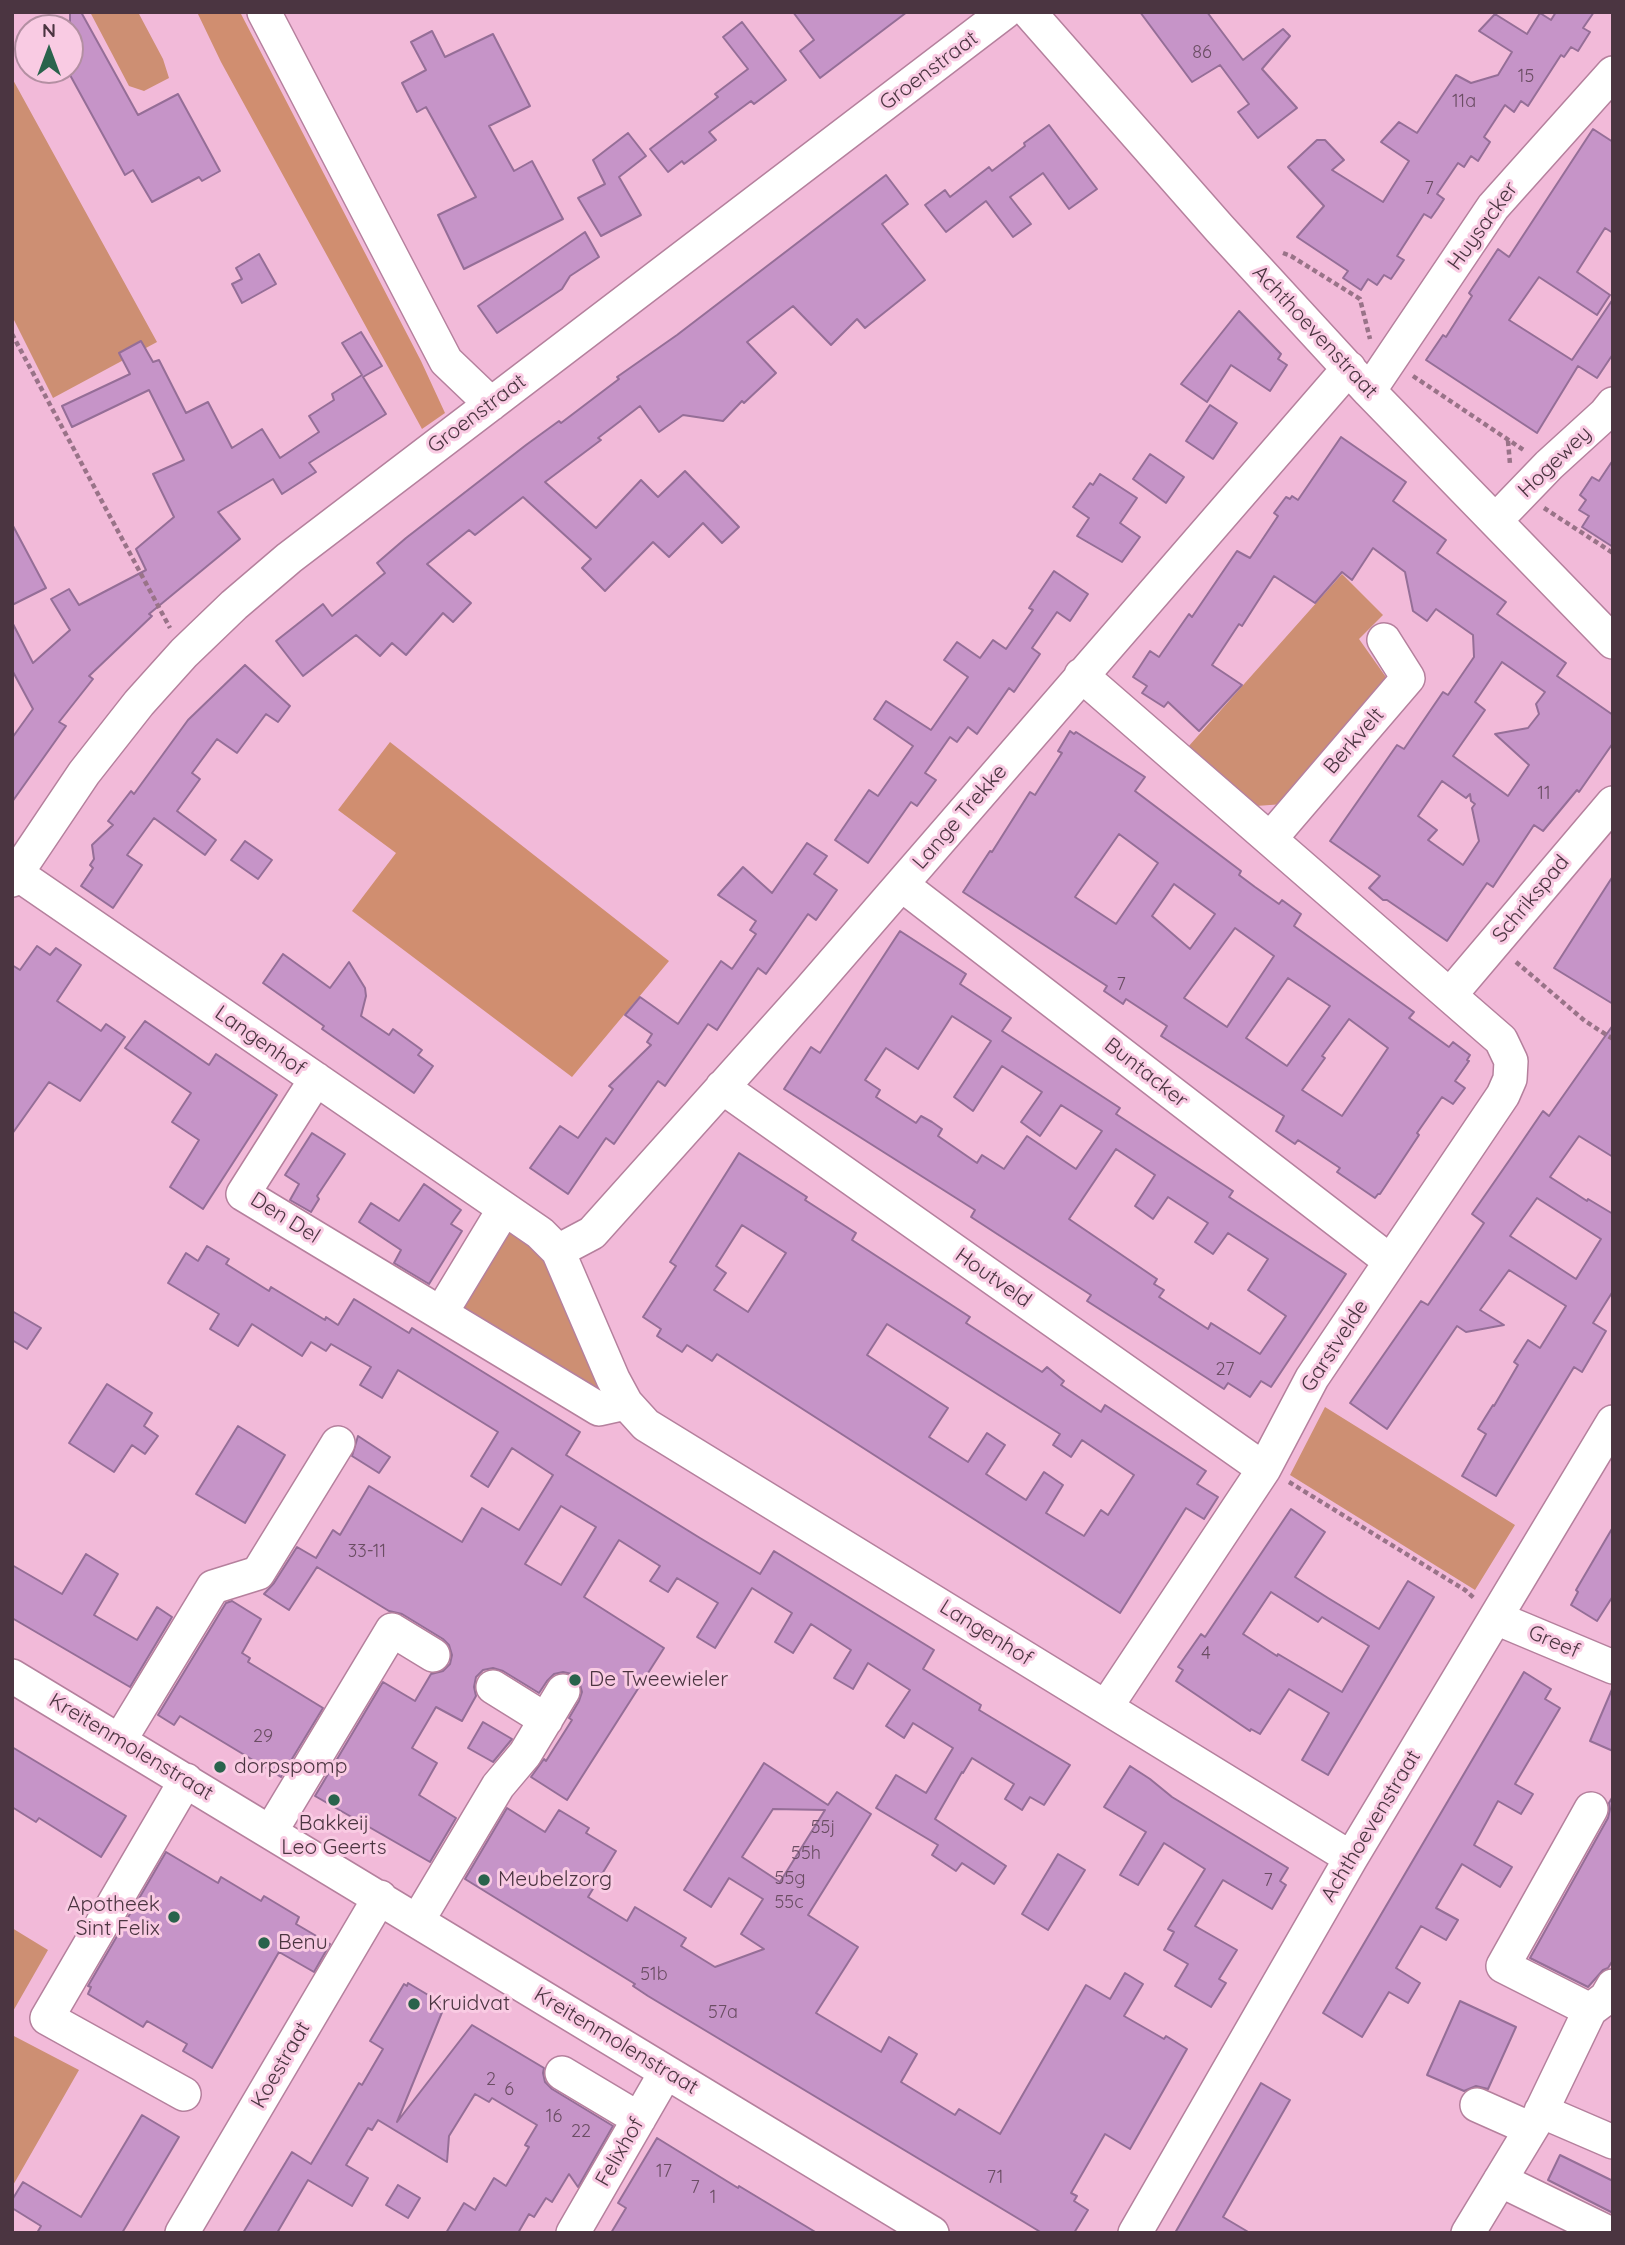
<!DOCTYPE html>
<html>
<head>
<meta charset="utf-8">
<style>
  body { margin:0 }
  #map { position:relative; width:1625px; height:2245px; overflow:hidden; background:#f2bad9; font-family:Quicksand,sans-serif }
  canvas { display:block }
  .frame { position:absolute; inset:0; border:14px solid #4b3541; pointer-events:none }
  .north { position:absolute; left:14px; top:14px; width:70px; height:70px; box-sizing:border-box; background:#f9cbe3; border:2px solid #b38fa2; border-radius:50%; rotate:0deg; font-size:19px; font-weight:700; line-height:28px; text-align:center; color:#4b3541 }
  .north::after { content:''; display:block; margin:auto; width:24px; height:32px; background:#29634c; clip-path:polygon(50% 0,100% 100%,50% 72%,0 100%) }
</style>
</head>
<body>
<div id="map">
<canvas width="1625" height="2245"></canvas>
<div class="frame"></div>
<div class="north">N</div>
</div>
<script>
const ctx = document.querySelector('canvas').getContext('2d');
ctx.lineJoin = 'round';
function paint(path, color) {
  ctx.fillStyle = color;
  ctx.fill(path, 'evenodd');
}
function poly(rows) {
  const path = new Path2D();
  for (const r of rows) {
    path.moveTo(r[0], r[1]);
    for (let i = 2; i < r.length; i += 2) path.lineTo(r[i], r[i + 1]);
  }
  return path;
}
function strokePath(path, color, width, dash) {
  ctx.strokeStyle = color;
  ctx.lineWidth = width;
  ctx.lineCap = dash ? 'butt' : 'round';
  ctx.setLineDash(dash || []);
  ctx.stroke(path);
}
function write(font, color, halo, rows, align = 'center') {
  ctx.font = font + ' Quicksand,sans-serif';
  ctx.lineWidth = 6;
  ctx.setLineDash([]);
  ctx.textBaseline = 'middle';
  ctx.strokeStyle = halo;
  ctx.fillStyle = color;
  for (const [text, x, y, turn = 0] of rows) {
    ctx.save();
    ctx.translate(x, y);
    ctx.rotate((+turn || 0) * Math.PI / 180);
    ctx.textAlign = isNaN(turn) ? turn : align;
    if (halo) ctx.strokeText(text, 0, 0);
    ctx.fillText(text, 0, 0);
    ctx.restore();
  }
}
const green = poly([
  [90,12,138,12,163,59,169,78,144,91,129,86],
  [12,78,157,342,53,398,12,316],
  [1342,574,1383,615,1359,639,1388,680,1284,804,1256,806,1188,747],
  [506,1224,539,1248,607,1394,456,1306],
  [1325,1407,1515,1525,1475,1590,1290,1475],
  [12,1928,48,1950,12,2013],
  [12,2035,79,2070,12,2187]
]);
const forest = poly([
  [197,12,240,12,421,361,445,413,422,429,221,62],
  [390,742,669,961,572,1077,352,911,396,853,338,810]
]);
const building = poly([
  [70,12,81,12,138,115,178,94,220,171,202,181,199,177,152,202,133,170,125,175,70,75,70,12],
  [793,12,907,12,820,78,800,51,814,40,793,12],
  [1140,12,1207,12,1243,60,1283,29,1290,36,1262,69,1297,108,1258,138,1238,112,1249,104,1220,65,1192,82,1140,12],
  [1556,12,1594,12,1583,28,1590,32,1578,51,1571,47,1564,57,1561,55,1528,106,1521,101,1514,112,1505,105,1484,137,1490,142,1478,161,1471,156,1464,167,1458,163,1437,194,1444,199,1438,208,1431,218,1424,214,1397,256,1404,260,1391,279,1384,275,1377,285,1368,279,1361,290,1343,278,1348,271,1297,237,1324,206,1288,167,1317,140,1325,140,1344,160,1332,170,1383,202,1409,161,1381,142,1399,122,1417,133,1456,75,1471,83,1498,75,1512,52,1479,31,1495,14,1527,34,1540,13,1551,20,1556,12],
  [742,22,786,80,754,104,751,101,709,132,716,140,684,164,682,161,668,172,650,149,718,97,715,94,748,69,723,37,742,22],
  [432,31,445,57,493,34,530,106,489,126,514,171,532,161,563,219,464,269,438,215,476,197,426,107,417,112,402,83,426,70,411,42,432,31],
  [1049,125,1097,189,1069,209,1043,173,1010,197,1031,224,1013,237,986,201,946,232,925,205,945,190,950,197,989,167,992,171,1025,146,1024,143,1049,125],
  [1593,129,1613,142,1613,233,1605,228,1577,272,1610,295,1597,315,1539,277,1509,320,1572,360,1613,299,1613,354,1597,378,1578,366,1537,433,1426,360,1443,335,1446,337,1472,296,1469,293,1498,249,1509,257,1593,129],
  [628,133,646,156,619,177,641,215,601,236,578,198,605,184,593,160,628,133],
  [886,175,908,204,882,224,925,280,865,328,857,319,831,345,793,306,747,342,776,373,744,403,742,401,723,421,683,415,659,432,640,406,598,438,601,440,545,482,596,528,641,480,658,497,685,471,739,527,722,543,703,523,669,557,653,542,605,591,582,568,591,559,523,497,475,535,469,530,427,564,471,603,453,622,443,613,406,655,392,643,380,656,356,635,303,676,276,641,323,604,332,616,385,573,377,563,406,538,526,445,559,421,561,423,619,379,617,377,677,335,886,175],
  [585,232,599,257,570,276,562,289,497,333,478,306,585,232],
  [259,254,276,284,242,303,232,284,242,279,236,268,259,254],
  [1239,311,1281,354,1278,359,1287,365,1270,391,1231,365,1207,402,1181,384,1239,311],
  [361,332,382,366,363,377,386,414,309,463,316,472,282,494,273,479,218,512,240,539,149,614,152,616,89,676,93,679,59,722,66,726,12,802,12,738,33,709,12,670,12,622,33,663,70,630,51,599,69,589,79,605,146,570,136,549,174,517,153,474,184,460,149,390,72,427,62,406,130,374,119,353,141,341,153,362,159,360,186,413,208,402,232,448,262,429,280,458,319,432,309,416,334,400,332,394,362,375,342,343,361,332],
  [1210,405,1237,423,1213,459,1186,441,1210,405],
  [1341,437,1406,482,1393,501,1446,540,1437,553,1506,602,1497,614,1566,663,1557,676,1613,715,1613,743,1579,792,1577,790,1543,831,1534,825,1493,887,1487,883,1447,941,1387,900,1383,900,1369,888,1380,876,1330,841,1397,745,1404,749,1443,692,1448,695,1474,657,1473,635,1436,609,1427,621,1413,611,1405,572,1373,548,1352,580,1342,572,1315,603,1274,576,1242,626,1239,624,1212,665,1242,685,1199,731,1168,702,1164,707,1142,693,1147,686,1133,677,1150,651,1159,657,1189,614,1192,617,1237,551,1250,558,1278,516,1274,513,1286,497,1290,499,1292,496,1298,500,1341,437],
  [1502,662,1545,692,1536,704,1539,714,1528,728,1495,734,1529,765,1508,796,1453,756,1485,710,1475,702,1502,662],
  [1442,781,1466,798,1470,794,1471,801,1475,804,1472,808,1479,841,1463,865,1428,840,1437,830,1418,816,1442,781],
  [1150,454,1184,477,1166,503,1133,479,1150,454],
  [1613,460,1613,547,1582,527,1589,516,1579,510,1586,500,1580,495,1592,477,1599,481,1613,460],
  [1100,474,1137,498,1120,523,1140,537,1122,562,1077,536,1089,518,1073,507,1090,483,1093,485,1100,474],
  [12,524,46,588,12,605,12,524],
  [1054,571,1088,594,1070,621,1057,612,1032,648,1040,654,1014,692,1009,688,977,734,968,727,957,742,950,737,925,773,936,780,917,806,911,802,868,863,835,840,869,790,878,796,913,746,874,719,886,701,931,730,968,677,944,660,957,642,980,658,993,640,1006,649,1033,610,1029,608,1054,571],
  [245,665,290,706,278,722,266,714,237,753,217,739,192,773,200,779,177,811,216,840,205,855,154,818,127,855,142,865,113,908,81,886,93,868,90,865,94,859,92,845,113,825,108,821,131,791,134,794,188,720,245,665],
  [1070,731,1074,734,1076,732,1145,777,1135,791,1241,871,1239,875,1255,887,1279,904,1282,900,1301,914,1294,926,1414,1012,1409,1018,1449,1047,1453,1042,1470,1055,1467,1060,1469,1061,1455,1081,1465,1088,1453,1104,1442,1097,1417,1133,1419,1135,1380,1194,1378,1194,1375,1198,1337,1172,1340,1168,1298,1140,1295,1144,1276,1131,1284,1116,1161,1036,1167,1026,1126,999,1123,1004,1104,991,1107,986,963,892,990,851,992,852,1030,792,1035,795,1062,753,1058,751,1070,731],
  [1119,834,1158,863,1116,924,1075,897,1119,834],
  [1174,884,1215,914,1190,949,1152,916,1174,884],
  [1235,928,1274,956,1227,1027,1184,998,1235,928],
  [1288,978,1330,1006,1287,1066,1246,1038,1288,978],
  [1349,1019,1388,1048,1342,1116,1302,1090,1325,1058,1322,1056,1349,1019],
  [245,841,272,860,258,879,231,860,245,841],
  [807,843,827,856,814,874,837,890,816,920,808,914,766,974,758,968,717,1030,708,1024,665,1086,658,1081,614,1144,606,1138,568,1194,530,1168,560,1126,578,1138,613,1089,609,1086,651,1045,647,1042,652,1034,625,1015,640,997,678,1024,721,961,732,969,756,934,750,930,756,921,718,895,743,867,772,893,807,843],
  [1613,876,1613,1004,1554,968,1613,876],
  [900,931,966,974,960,984,1011,1018,1002,1031,1120,1108,1116,1114,1233,1191,1229,1197,1346,1274,1271,1387,1261,1381,1250,1397,1228,1383,1224,1389,1087,1301,1091,1295,971,1217,975,1210,784,1089,811,1047,820,1053,900,931],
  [952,1016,991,1041,954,1097,973,1111,1002,1066,1042,1092,1021,1122,1040,1136,1061,1105,1102,1131,1076,1169,1027,1136,1004,1169,982,1155,977,1163,938,1136,942,1129,932,1122,921,1116,916,1123,876,1097,880,1090,865,1080,886,1048,918,1069,952,1016],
  [1116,1149,1155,1175,1135,1206,1153,1219,1168,1197,1208,1223,1195,1242,1213,1254,1228,1233,1268,1259,1248,1290,1286,1316,1260,1354,1211,1323,1208,1329,1159,1297,1164,1290,1154,1284,1157,1279,1069,1219,1116,1149],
  [37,946,50,955,56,948,81,965,57,1001,101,1031,106,1024,125,1037,80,1101,49,1082,12,1134,12,965,20,970,37,946],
  [283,954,330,988,349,962,365,988,366,996,361,1016,389,1035,393,1029,422,1050,418,1055,433,1066,414,1093,322,1029,324,1026,263,983,283,954],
  [145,1021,209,1065,216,1054,277,1095,203,1209,170,1187,199,1140,172,1122,191,1093,125,1048,145,1021],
  [1613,1025,1613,1157,1579,1136,1550,1177,1587,1201,1588,1199,1613,1214,1613,1291,1593,1323,1606,1331,1582,1372,1574,1367,1496,1496,1462,1476,1486,1434,1478,1429,1493,1405,1494,1406,1518,1365,1514,1362,1528,1340,1540,1348,1566,1306,1509,1270,1480,1310,1504,1325,1466,1332,1457,1326,1387,1429,1350,1403,1421,1301,1428,1305,1484,1223,1472,1214,1513,1155,1543,1111,1549,1116,1613,1025],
  [1537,1198,1601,1239,1576,1279,1510,1236,1537,1198],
  [312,1133,345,1154,317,1196,319,1199,311,1212,290,1200,299,1184,285,1175,312,1133],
  [739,1153,807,1197,805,1200,856,1233,852,1240,970,1317,966,1323,1042,1372,1047,1367,1064,1381,1061,1385,1101,1412,1105,1405,1206,1471,1197,1484,1218,1497,1204,1519,1186,1508,1120,1613,717,1354,712,1361,687,1345,682,1352,657,1336,661,1329,643,1317,676,1266,670,1262,739,1153],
  [742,1225,786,1253,748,1312,714,1290,726,1273,716,1266,742,1225],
  [887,1324,1060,1434,1053,1445,1071,1457,1082,1440,1134,1475,1108,1515,1101,1510,1084,1536,1046,1513,1063,1485,1044,1472,1026,1500,986,1474,1005,1445,987,1433,968,1462,929,1437,948,1408,867,1355,887,1324],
  [424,1184,461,1210,451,1224,462,1231,429,1284,394,1263,401,1250,359,1222,371,1203,399,1221,424,1184],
  [207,1246,229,1259,226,1264,269,1291,271,1287,325,1320,326,1317,338,1325,354,1299,409,1333,412,1328,580,1432,566,1455,700,1538,760,1574,774,1551,934,1650,923,1669,981,1705,979,1710,1070,1765,1044,1805,1030,1797,1022,1810,1005,1799,1014,1784,972,1758,963,1773,962,1772,935,1819,1006,1866,994,1884,962,1863,956,1871,932,1855,938,1845,876,1808,896,1775,926,1793,953,1748,913,1723,904,1738,886,1726,910,1690,868,1663,853,1689,834,1678,851,1650,811,1624,793,1653,775,1642,792,1613,752,1588,715,1648,697,1637,718,1603,677,1578,668,1592,650,1581,660,1566,619,1540,584,1597,664,1648,567,1800,531,1777,544,1759,546,1761,572,1720,569,1718,579,1701,582,1692,579,1681,572,1674,563,1672,554,1674,547,1681,539,1693,503,1671,493,1668,483,1670,476,1677,474,1687,476,1696,462,1721,436,1707,412,1748,437,1763,419,1795,456,1818,430,1862,315,1796,383,1682,415,1701,431,1674,443,1671,450,1664,452,1655,449,1645,443,1639,402,1614,389,1611,317,1567,289,1610,264,1594,274,1583,297,1547,316,1558,333,1530,340,1535,369,1486,462,1542,482,1508,519,1530,553,1475,512,1448,488,1487,471,1476,498,1432,398,1370,382,1398,360,1385,371,1367,331,1344,326,1351,311,1342,302,1356,252,1324,238,1346,210,1329,219,1314,168,1283,186,1253,198,1261,207,1246],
  [561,1506,596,1527,561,1585,525,1564,561,1506],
  [12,1311,41,1328,27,1349,12,1340,12,1311],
  [107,1384,152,1413,144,1426,158,1436,145,1454,132,1445,114,1472,69,1443,107,1384],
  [238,1426,285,1455,245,1523,196,1494,238,1426],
  [358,1436,390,1457,379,1473,352,1456,358,1436],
  [1291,1509,1325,1532,1295,1577,1328,1598,1379,1629,1408,1581,1434,1597,1328,1775,1302,1760,1329,1713,1289,1689,1260,1734,1251,1729,1250,1731,1176,1681,1183,1670,1178,1667,1201,1634,1205,1637,1291,1509],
  [1271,1592,1318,1622,1322,1617,1369,1646,1342,1692,1278,1654,1277,1656,1243,1634,1271,1592],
  [1613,1527,1613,1596,1597,1621,1571,1605,1578,1592,1576,1590,1613,1527],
  [86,1554,118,1574,94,1615,137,1640,157,1607,172,1617,130,1687,12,1618,12,1565,62,1594,86,1554],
  [232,1601,261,1619,242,1653,250,1658,248,1662,323,1708,281,1777,180,1716,174,1725,158,1715,226,1603,232,1601],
  [1524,1672,1551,1689,1545,1699,1560,1708,1515,1784,1533,1794,1521,1814,1498,1801,1474,1845,1512,1867,1500,1887,1462,1864,1436,1908,1458,1920,1446,1940,1421,1926,1396,1968,1420,1983,1408,2003,1389,1992,1362,2037,1323,2013,1524,1672],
  [1613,1687,1613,1751,1590,1741,1613,1687],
  [483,1722,512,1739,493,1762,468,1748,483,1722],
  [12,1747,126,1816,101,1857,39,1818,36,1822,12,1807,12,1747],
  [764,1763,828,1805,837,1792,871,1814,808,1915,858,1947,816,2013,881,2052,889,2037,917,2054,901,2082,955,2115,959,2109,1000,2134,1086,1985,1110,1999,1125,1973,1143,1984,1124,2016,1164,2039,1166,2036,1187,2049,1130,2149,1105,2134,1071,2193,1077,2196,1074,2201,1088,2210,1074,2233,1042,2233,1024,2222,648,1996,633,1986,635,1984,465,1879,507,1808,545,1832,559,1810,589,1828,586,1833,616,1851,588,1897,627,1921,635,1907,686,1938,681,1946,715,1967,764,1949,741,1934,763,1899,729,1878,711,1907,684,1890,764,1763],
  [773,1809,825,1810,780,1882,742,1857,773,1809],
  [1130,1766,1150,1779,1172,1797,1288,1868,1280,1881,1286,1885,1272,1909,1223,1880,1195,1926,1237,1950,1219,1979,1226,1983,1211,2007,1175,1986,1188,1964,1164,1950,1174,1932,1168,1929,1205,1869,1164,1843,1138,1885,1120,1875,1146,1832,1104,1807,1130,1766],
  [1613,1796,1613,1960,1608,1968,1603,1970,1588,1987,1530,1958,1608,1818,1610,1809,1609,1803,1613,1796],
  [166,1852,218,1883,221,1877,261,1901,264,1896,299,1917,296,1924,330,1944,314,1972,279,1952,212,2068,183,2051,187,2044,147,2021,143,2027,88,1994,91,1987,88,1986,166,1852],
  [1058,1854,1085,1870,1048,1930,1022,1914,1058,1854],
  [408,1983,445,2005,397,2122,472,2025,544,2068,543,2073,545,2082,552,2089,613,2126,578,2187,569,2174,552,2202,546,2198,534,2217,529,2214,518,2233,446,2233,464,2203,475,2210,494,2178,506,2186,529,2147,525,2145,537,2125,492,2098,489,2102,475,2094,449,2136,447,2162,378,2120,372,2130,368,2128,346,2165,368,2178,352,2206,308,2180,277,2233,243,2233,292,2152,311,2164,359,2083,362,2085,383,2049,370,2041,404,1984,407,1986,408,1983],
  [1460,2001,1516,2027,1488,2089,1476,2086,1464,2091,1427,2075,1460,2001],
  [1261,2083,1290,2100,1223,2217,1250,2233,1175,2233,1261,2083],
  [142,2115,179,2137,122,2233,37,2233,41,2226,12,2208,12,2200,23,2182,81,2217,142,2115],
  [657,2138,738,2188,739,2186,817,2233,611,2233,626,2208,618,2203,657,2138],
  [1560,2155,1613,2181,1613,2213,1548,2180,1560,2155],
  [398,2185,420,2198,408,2218,386,2205,398,2185]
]);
const path = poly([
  [1283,253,1291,256,1360,299,1370,339],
  [12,334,170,628],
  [1413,376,1525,451],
  [1508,441,1510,464],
  [1544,508,1613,553],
  [1516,962,1585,1021,1613,1039],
  [1289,1482,1465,1590,1474,1598]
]);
const minor = poly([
  [264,12,446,361,491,404],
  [1029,12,1220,229,1369,391,1613,642],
  [1369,391,1493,207,1613,73],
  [1496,520,1549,465,1605,414,1613,404],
  [1081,675,1501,1040,1511,1061,1510,1079,1503,1095,1312,1378,1264,1469,1106,1707],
  [1270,839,1408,678,1384,640],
  [16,873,540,1233,558,1251,613,1379,626,1403,646,1425,1351,1858],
  [12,880,84,773,139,703,184,653,234,605,289,558,1005,12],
  [902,885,1390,1261],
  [1450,995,1613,803],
  [316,1079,243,1194,599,1409,626,1403],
  [722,1087,1264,1469],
  [558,1251,592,1233,808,992,1349,368],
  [441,1313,504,1209],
  [1496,1618,1613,1667],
  [12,1676,932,2233],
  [493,1687,546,1720],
  [120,1740,213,1587,258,1573,338,1443],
  [271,1831,392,1630,433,1655],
  [418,1920,498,1786,525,1754,563,1691],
  [1590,2010,1503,1966,1591,1809],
  [562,2073,639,2119],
  [184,2094,47,2018,186,1780],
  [1477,2105,1531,2129],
  [1541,2111,1613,2142],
  [1500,2180,1609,2233],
  [182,2233,380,1897],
  [573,2233,666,2072],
  [1135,2233,1351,1858,1613,1422],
  [1468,2233,1539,2116,1590,2010,1606,1998,1613,1986]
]);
const markers = [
  [575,1680,7,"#29634c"],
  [220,1767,7,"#29634c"],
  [334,1800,7,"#29634c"],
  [484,1880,7,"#29634c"],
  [174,1917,7,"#29634c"],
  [264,1943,7,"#29634c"],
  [414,2004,7,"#29634c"]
];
const numberNames = [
  ["86",1202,53],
  ["15",1526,77],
  ["11a",1464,102],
  ["7",1429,189],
  ["11",1544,794],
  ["7",1121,985],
  ["27",1225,1370],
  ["33-11",367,1552],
  ["4",1206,1654],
  ["29",263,1737],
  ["55j",823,1828],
  ["55h",806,1854],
  ["55g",790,1879],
  ["7",1268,1881],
  ["55c",789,1903],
  ["51b",654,1975],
  ["57a",723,2013],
  ["2",491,2080],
  ["6",509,2090],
  ["16",554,2117],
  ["22",581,2132],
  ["17",664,2172],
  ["71",995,2178],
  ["7",695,2188],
  ["1",713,2198]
];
const streetNames = [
  ["Groenstraat",929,71,-37],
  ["Huysacker",1483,226,-54],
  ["Achthoevenstraat",1315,332,47],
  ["Groenstraat",477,414,-37],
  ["Hogewey",1555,462,-44],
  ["Berkvelt",1354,741,-49],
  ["Lange Trekke",960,817,-49],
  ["Schrikspad",1531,899,-50],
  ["Langenhof",260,1041,35],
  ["Buntacker",1146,1073,38],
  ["Den Del",285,1218,32],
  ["Houtveld",993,1278,35],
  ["Garstvelde",1335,1346,-57],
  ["Langenhof",986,1633,32],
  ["Greef",1554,1642,23],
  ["Kreitenmolenstraat",131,1747,31],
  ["Achthoevenstraat",1371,1826,-59],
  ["Kreitenmolenstraat",616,2041,31],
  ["Koestraat",281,2065,-60],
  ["Felixhof",620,2152,-60]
];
const poiNames = [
  ["De Tweewieler",589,1680],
  ["dorpspomp",234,1767],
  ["Bakkeij",334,1824,"center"],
  ["Leo Geerts",334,1848,"center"],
  ["Meubelzorg",498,1880],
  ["Apotheek",160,1905,"right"],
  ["Sint Felix",160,1929,"right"],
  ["Benu",278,1943],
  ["Kruidvat",428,2004]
];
paint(green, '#cd8f73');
paint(forest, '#d08e70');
paint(building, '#c694c8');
strokePath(building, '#956e97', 2);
strokePath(minor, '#b5809d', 36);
strokePath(path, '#997388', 4.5, [5, 3.5]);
strokePath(minor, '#fff', 33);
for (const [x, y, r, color] of markers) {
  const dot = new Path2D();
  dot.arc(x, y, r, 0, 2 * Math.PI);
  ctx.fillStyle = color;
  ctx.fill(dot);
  strokePath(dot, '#f9cbe3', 2.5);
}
write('18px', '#6a4d63', null, numberNames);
write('21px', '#4b3541', '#f9cbe3', streetNames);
write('21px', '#4b3541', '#f9cbe3', poiNames, 'left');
</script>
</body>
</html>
